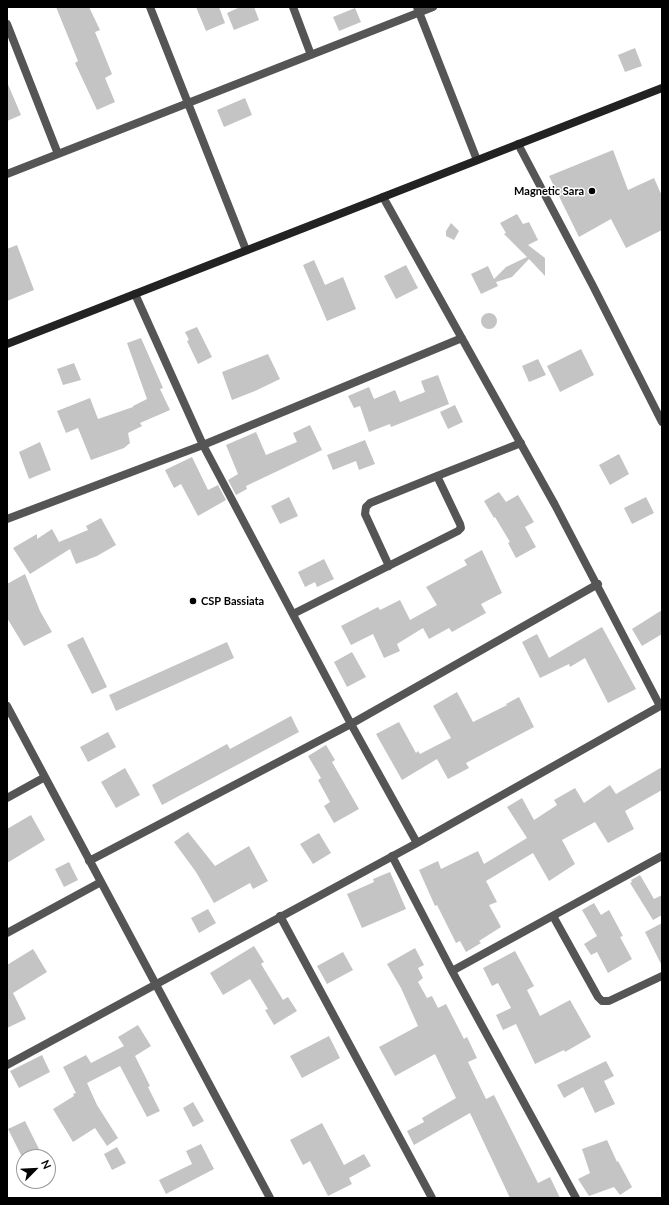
<!DOCTYPE html>
<html>
<head>
<meta charset="utf-8">
<style>
  body { margin:0 }
  #map { position:relative; width:669px; height:1205px; overflow:hidden; background:#fff; font-family:Lato,sans-serif }
  canvas { display:block }
  .frame { position:absolute; inset:0; border:8px solid #000; pointer-events:none }
  .north { position:absolute; left:16px; top:1149px; width:40px; height:40px; box-sizing:border-box; background:#fff; border:1px solid #999; border-radius:50%; rotate:66deg; font-size:11px; font-weight:700; line-height:16px; text-align:center; color:#000 }
  .north::after { content:''; display:block; margin:auto; width:14px; height:18px; background:#000; clip-path:polygon(50% 0,100% 100%,50% 72%,0 100%) }
</style>
</head>
<body>
<div id="map">
<canvas width="669" height="1205"></canvas>
<div class="frame"></div>
<div class="north">N</div>
</div>
<script>
const ctx = document.querySelector('canvas').getContext('2d');
ctx.lineJoin = 'round';
function paint(path, color) {
  ctx.fillStyle = color;
  ctx.fill(path, 'evenodd');
}
function poly(rows) {
  const path = new Path2D();
  for (const r of rows) {
    if (r.length === 3) {
      path.moveTo(r[0] + r[2], r[1]);
      path.arc(r[0], r[1], r[2], 0, 2 * Math.PI);
      continue;
    }
    path.moveTo(r[0], r[1]);
    for (let i = 2; i < r.length; i += 2) path.lineTo(r[i], r[i + 1]);
  }
  return path;
}
function strokePath(path, color, width, dash) {
  ctx.strokeStyle = color;
  ctx.lineWidth = width;
  ctx.lineCap = dash ? 'butt' : 'round';
  ctx.setLineDash(dash || []);
  ctx.stroke(path);
}
function write(font, color, halo, rows, align = 'center') {
  ctx.font = font + ' Lato,sans-serif';
  ctx.lineWidth = 3;
  ctx.setLineDash([]);
  ctx.textBaseline = 'middle';
  ctx.strokeStyle = halo;
  ctx.fillStyle = color;
  for (const [text, x, y, turn = 0] of rows) {
    ctx.save();
    ctx.translate(x, y);
    ctx.rotate((+turn || 0) * Math.PI / 180);
    ctx.textAlign = isNaN(turn) ? turn : align;
    if (halo) ctx.strokeText(text, 0, 0);
    ctx.fillText(text, 0, 0);
    ctx.restore();
  }
}
const building = poly([
  [56,7,89,7,100,30,95,32,112,74,105,78,115,102,97,110,75,63,78,61],
  [196,7,219,7,225,23,206,31],
  [240,7,254,7,259,20,234,30,227,13],
  [355,8,361,22,339,31,333,17],
  [635,48,642,66,625,72,618,55],
  [7,82,21,115,7,121],
  [245,98,252,115,224,127,217,110],
  [613,150,628,190,654,178,662,196,662,230,626,248,611,219,579,237,549,176],
  [517,214,523,224,529,222,538,240,528,245,545,258,545,276,529,259,512,277,496,282,498,286,481,294,471,274,488,266,494,279,506,267,527,257,504,234,506,233,500,223],
  [451,223,459,231,454,240,446,236,446,231],
  [17,245,34,290,7,301,7,249],
  [314,260,325,285,343,277,356,309,327,321,303,265],
  [406,265,418,288,396,299,384,276],
  [489,321,8],
  [197,327,212,357,198,364,187,341,189,340,185,332],
  [141,338,163,388,160,389,170,410,140,423,142,426,128,433,130,443,124,448,91,460,78,428,66,433,57,411,90,398,98,419,133,407,133,406,147,399,127,343],
  [581,349,594,375,560,392,547,366],
  [268,354,280,379,255,391,232,400,222,372],
  [538,359,546,375,529,382,522,366],
  [74,363,81,380,63,385,57,369],
  [438,375,449,404,391,427,390,424,369,432,360,406,354,408,348,396,369,387,374,399,395,390,400,402,425,392,421,381],
  [455,405,463,422,448,429,440,412],
  [310,425,322,450,246,486,247,489,236,495,228,480,238,474,226,445,256,432,266,455,297,442,293,433],
  [365,440,375,464,359,470,356,461,333,470,327,455],
  [40,442,51,470,29,479,19,452],
  [619,454,629,474,610,485,599,465],
  [192,457,208,490,218,485,226,500,198,516,181,484,174,488,165,470],
  [499,492,506,502,518,495,534,522,525,527,536,547,516,558,508,543,510,542,495,517,494,518,484,501],
  [289,497,298,516,280,524,271,506],
  [646,497,654,513,632,524,624,508],
  [101,518,116,545,97,556,76,564,70,549,30,574,13,548,37,534,37,539,52,529,59,542,88,530,86,526],
  [482,550,502,593,481,604,486,613,452,632,449,628,429,639,423,628,397,644,400,651,384,658,373,634,351,645,341,626,378,607,380,610,400,600,410,620,437,605,426,587,467,565,464,560],
  [324,559,334,579,317,587,315,582,305,587,298,572],
  [25,574,40,611,52,632,24,646,7,618,7,584],
  [662,610,662,634,642,646,632,629],
  [602,627,636,689,608,703,585,658,570,667,569,664,540,678,522,642,537,634,549,658],
  [83,637,107,687,92,694,67,645],
  [227,642,234,658,116,711,109,695],
  [352,652,366,677,347,687,334,662],
  [457,692,473,722,507,705,506,704,519,697,534,727,466,763,469,768,448,779,437,759,402,780,376,734,399,722,416,753,418,751,420,754,451,738,433,706],
  [291,716,299,732,162,805,152,785,227,744,230,749],
  [108,732,116,747,88,762,80,747],
  [326,745,335,760,332,762,359,809,334,823,324,806,330,802,318,780,321,778,308,756],
  [662,767,662,790,625,811,634,829,608,843,595,822,562,840,575,864,549,881,533,853,486,881,497,902,489,905,501,927,479,941,481,943,466,952,460,941,456,943,437,905,435,906,419,870,438,861,441,869,478,851,484,864,527,838,507,807,522,798,534,820,557,805,554,800,575,788,584,803,610,785,616,794],
  [125,768,140,795,116,808,101,782],
  [31,815,45,840,7,863,7,829],
  [188,832,215,866,249,846,268,881,253,889,250,883,214,903,196,872,174,842],
  [319,833,331,853,313,864,300,844],
  [69,862,78,880,64,887,55,869],
  [390,872,406,909,362,928,347,894,374,882,373,879],
  [640,875,654,899,662,895,662,915,653,920,630,883,632,882,631,880],
  [594,903,601,915,609,910,623,936,620,937,632,959,608,973,597,952,591,955,584,944,597,936,582,910],
  [208,909,216,923,199,933,191,918],
  [662,923,662,966,645,932],
  [254,946,264,962,261,964,283,1000,288,997,297,1011,274,1025,265,1010,268,1009,250,979,223,995,210,973],
  [415,948,424,965,418,968,423,978,418,982,427,998,432,996,438,1008,446,1004,464,1039,467,1037,477,1058,468,1062,486,1099,494,1095,538,1183,550,1177,560,1198,510,1198,470,1113,414,1145,407,1131,424,1122,422,1118,456,1098,435,1054,395,1076,379,1047,418,1026,401,988,387,964],
  [33,949,47,972,13,993,26,1019,7,1028,7,965],
  [515,951,534,986,527,990,540,1016,570,1000,591,1037,565,1052,564,1050,535,1064,516,1024,503,1030,496,1015,511,1008,498,983,492,986,483,968],
  [343,952,353,970,327,984,317,966],
  [138,1025,151,1046,135,1056,150,1086,148,1087,160,1111,147,1117,120,1066,87,1083,97,1105,118,1138,107,1146,95,1128,73,1142,53,1109,74,1096,73,1094,76,1093,63,1067,86,1055,91,1063,124,1046,118,1037],
  [329,1036,340,1058,302,1078,290,1056],
  [42,1055,50,1072,19,1088,10,1071],
  [606,1061,614,1076,604,1081,615,1104,595,1113,583,1087,564,1098,557,1085],
  [193,1102,204,1121,193,1127,183,1108],
  [25,1121,43,1157,22,1157,8,1129],
  [322,1123,344,1165,364,1154,371,1166,349,1178,352,1184,328,1196,310,1161,303,1165,290,1140],
  [607,1140,617,1162,618,1161,632,1187,620,1195,614,1187,589,1196,578,1179,590,1173,582,1149],
  [201,1144,214,1169,166,1194,159,1180,192,1164,186,1151],
  [117,1147,126,1163,112,1170,104,1154]
]);
const street = poly([
  [150,7,246,250],
  [293,7,311,55],
  [417,7,477,160],
  [7,24,58,154],
  [518,144,593,286,662,422],
  [7,174,433,7],
  [383,197,555,505,660,706],
  [135,294,203,445,351,724,417,843],
  [7,519,203,445,462,338],
  [389,566,365,514,366,507,370,503,437,476],
  [293,614,458,531,461,528,460,524,437,476,521,443],
  [7,706,270,1198],
  [7,798,45,777],
  [392,856,452,971,576,1198],
  [89,861,351,724,598,584],
  [280,916,432,1198],
  [553,916,598,997,602,1001,609,1001,662,976],
  [7,933,101,882],
  [452,971,662,856],
  [7,1065,417,843,662,705]
]);
const secondary = poly([
  [7,344,662,88]
]);
const markers = [
  [592,191,4,"#000"],
  [193,601,4,"#000"]
];
const poiNames = [
  ["Magnetic Sara",584,191],
  ["CSP Bassiata",201,601,"left"]
];
paint(building, '#c4c4c4');
strokePath(street, '#555', 8);
strokePath(secondary, '#222', 8);
for (const [x, y, r, color] of markers) {
  const dot = new Path2D();
  dot.arc(x, y, r, 0, 2 * Math.PI);
  ctx.fillStyle = color;
  ctx.fill(dot);
  strokePath(dot, '#fff', 1.5);
}
write('bold 11px', '#000', '#fff', poiNames, 'right');
</script>
</body>
</html>
